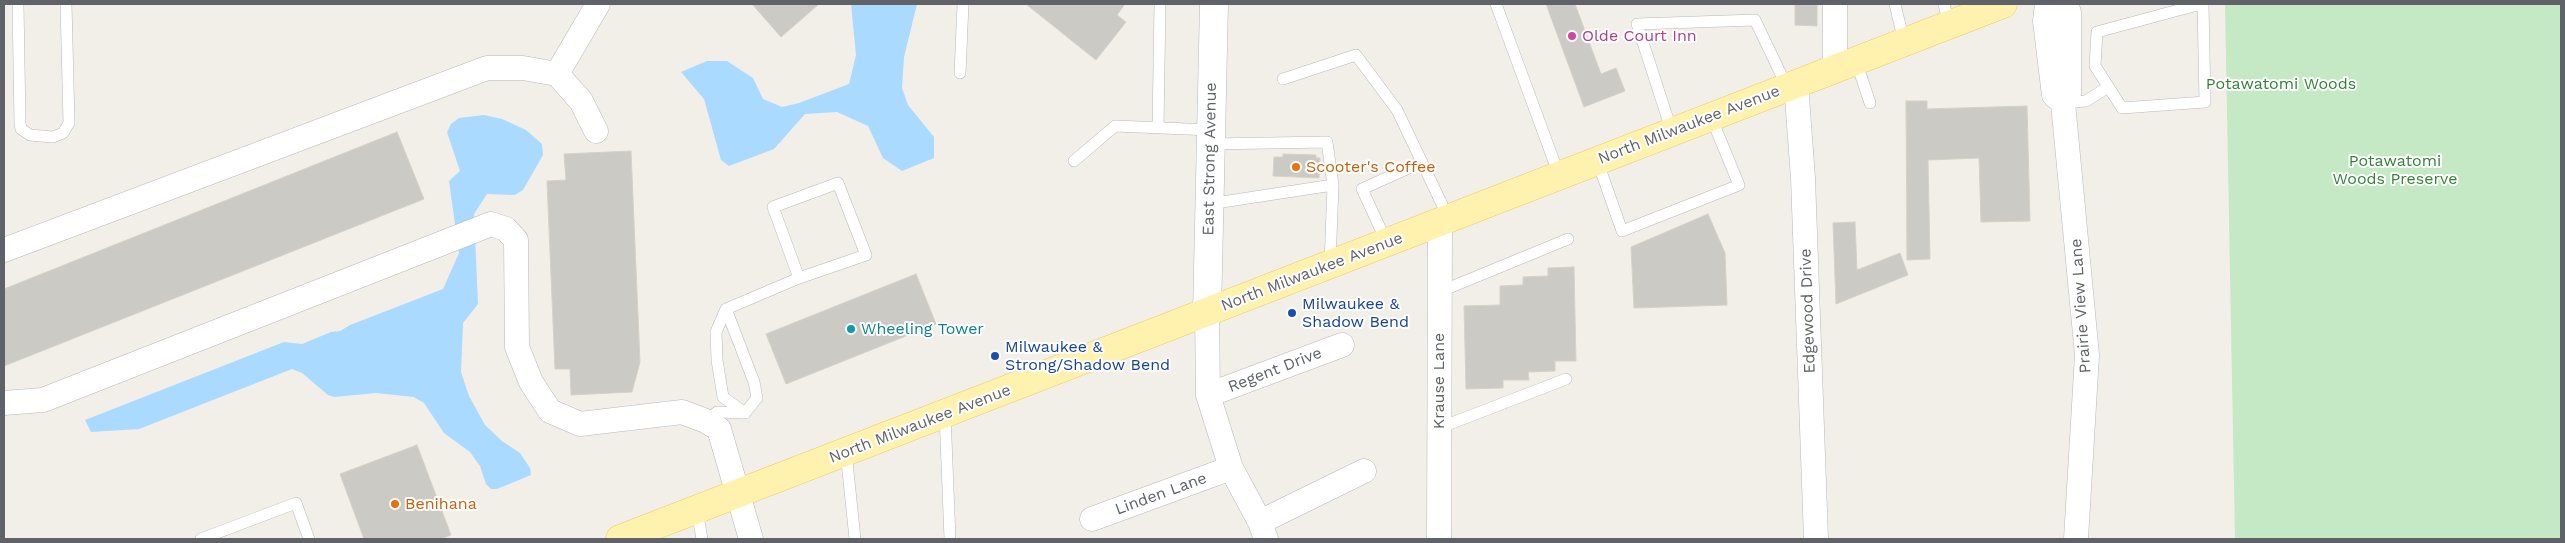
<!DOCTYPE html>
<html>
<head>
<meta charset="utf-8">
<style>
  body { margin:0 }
  #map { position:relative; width:2565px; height:543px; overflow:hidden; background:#f1efe8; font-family:"Work Sans",sans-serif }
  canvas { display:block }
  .frame { position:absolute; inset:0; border:5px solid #5f6368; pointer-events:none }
</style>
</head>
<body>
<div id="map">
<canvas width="2565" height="543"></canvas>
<div class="frame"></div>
</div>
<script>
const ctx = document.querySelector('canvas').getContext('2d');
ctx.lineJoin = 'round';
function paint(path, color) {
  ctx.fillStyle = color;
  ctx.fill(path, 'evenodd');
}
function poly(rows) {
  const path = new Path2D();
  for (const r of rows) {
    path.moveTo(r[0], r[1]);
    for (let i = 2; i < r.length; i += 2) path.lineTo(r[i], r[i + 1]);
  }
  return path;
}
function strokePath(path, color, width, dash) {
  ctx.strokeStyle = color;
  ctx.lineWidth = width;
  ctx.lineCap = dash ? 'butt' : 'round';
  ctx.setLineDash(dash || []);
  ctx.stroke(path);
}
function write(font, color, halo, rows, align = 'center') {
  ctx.font = font + ' "Work Sans",sans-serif';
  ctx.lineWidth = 4;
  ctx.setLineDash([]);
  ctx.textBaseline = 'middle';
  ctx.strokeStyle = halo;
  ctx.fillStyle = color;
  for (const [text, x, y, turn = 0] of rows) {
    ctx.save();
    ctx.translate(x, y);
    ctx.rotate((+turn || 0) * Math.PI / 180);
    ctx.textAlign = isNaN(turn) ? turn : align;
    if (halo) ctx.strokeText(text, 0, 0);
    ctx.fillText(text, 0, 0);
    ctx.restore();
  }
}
const green = poly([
  [2225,4,2561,4,2561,539,2235,539]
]);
const water = poly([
  [851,4,917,4,904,57,902,88,908,105,934,137,934,158,902,171,883,158,868,126,837,112,805,114,774,149,729,166,721,160,704,99,681,72,707,61,727,61,753,78,763,99,782,107,799,103,849,84,856,55],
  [484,115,502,119,526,130,542,144,543,155,523,190,515,195,487,194,474,214,478,304,463,323,461,372,469,396,485,425,502,441,520,453,530,468,531,475,497,489,491,489,486,484,480,466,470,452,444,433,424,403,414,397,376,393,334,397,328,395,302,373,292,369,139,429,91,432,85,420,284,342,302,344,331,332,340,331,350,325,443,289,459,253,449,181,460,171,447,132,451,124,459,118]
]);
const building = poly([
  [752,4,819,4,781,37,752,4],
  [1026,4,1125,4,1117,15,1126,22,1096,60,1026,4],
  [1546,4,1575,4,1601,74,1616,68,1625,91,1584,107,1546,4],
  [1795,4,1817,4,1817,26,1795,25,1795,4],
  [1906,101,1927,101,1927,109,2027,106,2030,221,1981,222,1979,158,1928,160,1930,259,1907,260,1906,101],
  [397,132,424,199,4,366,4,289,397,132],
  [631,151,640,362,632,392,571,395,570,369,555,369,547,181,566,180,564,154,631,151],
  [1283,154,1316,155,1316,158,1320,158,1319,178,1273,176,1274,157,1283,157,1283,154],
  [1708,214,1725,253,1727,305,1634,308,1631,247,1708,214],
  [1855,222,1857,270,1900,253,1908,275,1836,304,1833,223,1855,222],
  [1574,267,1576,361,1555,361,1555,371,1528,372,1529,380,1503,380,1503,388,1466,389,1464,306,1500,305,1500,286,1523,285,1523,277,1548,276,1548,268,1574,267],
  [916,274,936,324,786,384,766,334,916,274],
  [417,445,451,535,441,539,364,539,340,474,417,445]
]);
const service = poly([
  [18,4,20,123,21,129,30,135,53,137,63,133,69,123,66,4],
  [1496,4,1559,175],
  [1895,4,1904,42],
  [1944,4,1949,25],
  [2201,4,2097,32,2095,66,2122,108,2205,102,2203,4],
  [1856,61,1870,103],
  [960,73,963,4],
  [1283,79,1356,55,1397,110,1449,219],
  [2064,103,2086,101,2108,87],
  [1158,128,1160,4],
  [1672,132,1637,24,1755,20,1787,87],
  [1211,144,1327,142,1333,185,1330,264],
  [1597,160,1622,231,1739,185,1711,117],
  [1074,161,1115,126,1211,130],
  [1209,204,1333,185],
  [1387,243,1362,189,1422,162],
  [1439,292,1568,239],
  [726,309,754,382,757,398,745,413],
  [745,413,723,397,717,360,716,332,726,309,799,278,866,255,838,183,773,207,799,278],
  [945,414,950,539],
  [706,421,717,412,744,413],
  [1439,428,1566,379],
  [846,452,855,539],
  [697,510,702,539],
  [201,539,296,503,309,539]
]);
const minor = poly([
  [1835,4,1835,69],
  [2047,4,2045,21,2054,95,2063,103,2087,355,2076,539],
  [557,74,598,4],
  [1796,84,1803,178,1816,539],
  [2063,103,2069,94,2069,12,2063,4],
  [4,250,487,68,523,68,557,74,581,101,596,131],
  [1207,313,1208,395,1231,468,1260,522,1266,539],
  [1208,395,1342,345],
  [4,403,43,400,491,224,506,229,516,240,517,347,531,382,550,411,580,424,682,412,706,421,719,429,751,539],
  [1092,519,1231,468],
  [1260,522,1364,471],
  [1439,539,1440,223]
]);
const tertiary = poly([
  [1207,313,1214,4]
]);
const primary = poly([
  [620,539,2003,4]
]);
const markers = [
  [1572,36,5,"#d1479c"],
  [1296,167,5,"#e8710a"],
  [1292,313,5,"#1a4fb4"],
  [851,329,5,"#0f9aa8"],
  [995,356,5,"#1a4fb4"],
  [395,504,5,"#e8710a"]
];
const hotelNames = [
  ["Olde Court Inn",1582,36]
];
const parkNames = [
  ["Potawatomi Woods",2281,84],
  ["Potawatomi",2395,161],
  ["Woods Preserve",2395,179]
];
const streetNames = [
  ["North Milwaukee Avenue",1689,125,-21],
  ["East Strong Avenue",1210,159,-89],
  ["North Milwaukee Avenue",1312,272,-21],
  ["Prairie View Lane",2081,306,-94],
  ["Edgewood Drive",1808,311,-92],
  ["Regent Drive",1275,370,-21],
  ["Krause Lane",1439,381,-90],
  ["North Milwaukee Avenue",920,424,-21],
  ["Linden Lane",1161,494,-20]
];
const foodNames = [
  ["Scooter's Coffee",1306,167],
  ["Benihana",405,504]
];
const transitNames = [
  ["Milwaukee &",1302,304],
  ["Shadow Bend",1302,322],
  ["Milwaukee &",1005,347],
  ["Strong/Shadow Bend",1005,365]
];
const cultureNames = [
  ["Wheeling Tower",861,329]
];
paint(green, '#c5e8c5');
paint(water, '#aadaff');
paint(building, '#cccac5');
strokePath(building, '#d6d1c6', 1);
strokePath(service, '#b5b8bc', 12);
strokePath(minor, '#b5b8bc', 25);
strokePath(tertiary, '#b5b8bc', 29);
strokePath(primary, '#f2c960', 29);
strokePath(service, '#fff', 11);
strokePath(minor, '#fff', 24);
strokePath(tertiary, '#fff', 28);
strokePath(primary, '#fff2af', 28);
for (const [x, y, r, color] of markers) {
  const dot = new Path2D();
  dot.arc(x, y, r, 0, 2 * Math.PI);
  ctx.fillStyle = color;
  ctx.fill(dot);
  strokePath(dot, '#fff', 2);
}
write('16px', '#b23c85', '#fff', hotelNames, 'left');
write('16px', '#348238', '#fff', parkNames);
write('16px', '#5f6368', '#fff', streetNames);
write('16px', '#c56008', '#fff', foodNames, 'left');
write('16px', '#164399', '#fff', transitNames, 'left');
write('16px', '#0d838f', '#fff', cultureNames, 'left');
</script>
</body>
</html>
